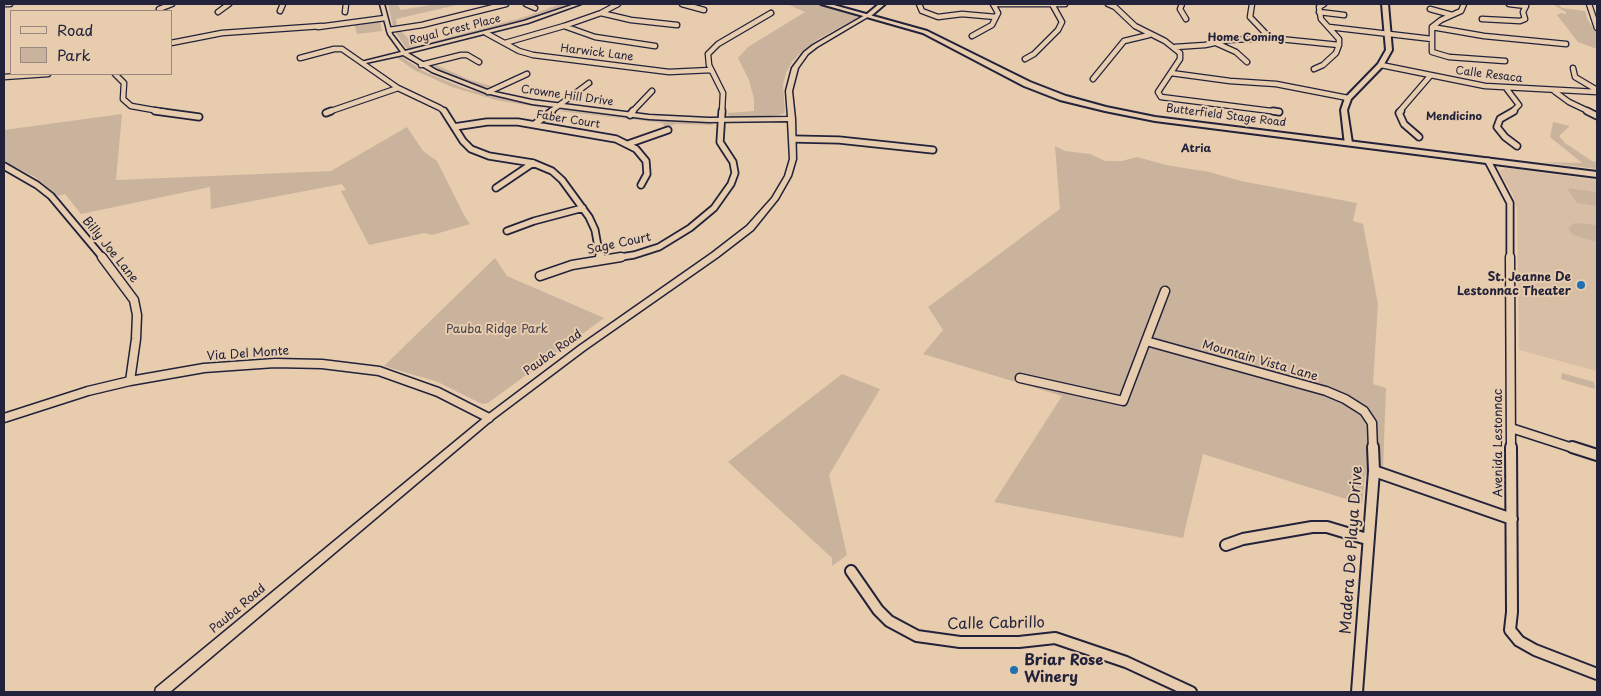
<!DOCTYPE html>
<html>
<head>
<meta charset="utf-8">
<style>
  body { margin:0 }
  #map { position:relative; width:1601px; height:696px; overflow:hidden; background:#e7ccae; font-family:"Playpen Sans",sans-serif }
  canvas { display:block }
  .frame { position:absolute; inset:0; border:5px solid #22223b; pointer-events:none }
  .legend { position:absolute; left:10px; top:10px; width:162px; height:65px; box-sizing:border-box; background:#e7ccae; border:1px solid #988880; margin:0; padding:6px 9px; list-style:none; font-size:15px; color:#22223b }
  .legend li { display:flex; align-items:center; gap:10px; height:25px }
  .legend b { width:25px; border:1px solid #988880 }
</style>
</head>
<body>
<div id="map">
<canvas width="1601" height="696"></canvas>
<div class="frame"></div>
<ul class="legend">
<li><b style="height:6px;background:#e7ccae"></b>Road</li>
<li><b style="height:14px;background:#cab39d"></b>Park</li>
</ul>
</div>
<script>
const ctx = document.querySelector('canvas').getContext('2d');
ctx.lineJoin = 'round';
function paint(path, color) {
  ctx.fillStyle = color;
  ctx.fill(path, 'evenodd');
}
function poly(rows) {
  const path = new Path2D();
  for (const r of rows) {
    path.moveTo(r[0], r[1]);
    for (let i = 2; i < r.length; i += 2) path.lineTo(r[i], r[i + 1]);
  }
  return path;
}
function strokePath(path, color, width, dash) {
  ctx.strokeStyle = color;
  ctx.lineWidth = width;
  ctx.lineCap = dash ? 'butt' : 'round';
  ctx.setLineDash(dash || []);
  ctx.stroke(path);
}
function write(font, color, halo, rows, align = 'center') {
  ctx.font = font + ' "Playpen Sans",sans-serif';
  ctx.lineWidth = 4;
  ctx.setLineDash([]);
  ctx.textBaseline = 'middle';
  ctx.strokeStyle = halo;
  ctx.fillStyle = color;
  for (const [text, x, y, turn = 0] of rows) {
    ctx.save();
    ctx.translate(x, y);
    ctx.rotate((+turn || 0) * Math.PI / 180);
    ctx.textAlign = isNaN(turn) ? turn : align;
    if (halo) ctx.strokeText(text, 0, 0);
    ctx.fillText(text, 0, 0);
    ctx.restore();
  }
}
const built = poly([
  [1506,168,1597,180,1597,371,1519,350,1517,208,1513,195,1499,171]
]);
const green = poly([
  [388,4,397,4,401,10,436,4,461,4,396,19,397,27,393,27],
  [560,4,574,4,530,19,412,49,407,49,395,32,401,31,416,46,528,16],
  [787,4,816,4,856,15,857,18,818,39,802,51,792,62,786,73,783,85,785,113,779,115,732,117,728,115,728,113,754,111,754,99,749,80,738,58,748,47,805,12],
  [1552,4,1558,4,1562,8,1585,11,1588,21,1597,32,1597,49,1578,42,1557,15,1561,13,1566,14,1566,12],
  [376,21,380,22,382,31,357,34,354,24],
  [396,57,402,57,423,71,466,89,549,109,496,100,452,87,414,70],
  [434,64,470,80,495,87,486,88,467,82,431,66],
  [565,110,625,118,710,123,714,125,675,124,671,126,664,126,663,123,559,111],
  [122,114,116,180,331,171,407,127,423,151,437,161,465,217,470,224,432,235,424,233,369,245,341,191,346,190,342,184,211,209,210,187,81,214,65,194,58,196,35,177,4,161,4,130],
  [1553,122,1570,126,1559,136,1565,143,1592,161,1597,162,1597,169,1542,162,1582,163,1550,137],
  [1055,146,1065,151,1090,154,1105,161,1122,161,1137,157,1166,165,1209,172,1241,181,1357,203,1353,221,1363,224,1378,304,1373,384,1386,388,1383,469,1371,469,1365,475,1362,504,1203,454,1183,538,994,502,1062,396,923,354,943,330,928,307,1060,209],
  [1567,188,1597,192,1597,206,1577,203],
  [1575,223,1597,225,1597,242,1573,235,1568,228],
  [495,258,507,276,604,318,488,403,482,404,438,382,384,366],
  [1562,373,1594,382,1595,389,1561,379],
  [842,374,880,389,829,475,847,555,832,566,832,558,728,462]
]);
const minorFar3 = poly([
  [4,4,10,4],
  [526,4,535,8],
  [682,4,704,10],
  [919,4,922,11,938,17,962,14,996,17],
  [993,4,1065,4],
  [1108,4,1115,7,1135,26,1165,41,1180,53,1180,59,1158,92,1161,97,1279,112],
  [1182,4,1180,9,1186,19],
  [1252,4,1250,17,1270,38],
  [1464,4,1461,11,1441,20,1432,27,1432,52,1449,57,1505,61],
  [1509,4,1526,6],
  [1589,4,1597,28],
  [159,9,172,4],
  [1430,9,1452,15],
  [280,11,283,4],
  [218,12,229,4],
  [345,12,346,4],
  [1319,12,1344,15],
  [601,13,631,20,677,25],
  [1482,19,1520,21,1525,19,1523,12,1526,6,1524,4],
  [564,26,595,37,655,46],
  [318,27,385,18],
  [1329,27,1432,39],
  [1432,27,1484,36,1566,44],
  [389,30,422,25,506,4],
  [486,33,519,51,533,55,669,72,711,70],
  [972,36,992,25,998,13,993,4],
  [171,43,222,33,322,26],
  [505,43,564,26,601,13,618,4],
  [1216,43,1236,52,1247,62],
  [1175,47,1205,45,1228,40,1270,38,1339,45],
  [300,58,334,49,342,49,398,88,440,108,445,112],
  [1025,59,1034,54,1058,30,1062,22,1052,4],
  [421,65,461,55,467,55,479,62],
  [1381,65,1485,86,1597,92],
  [1573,68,1575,77,1597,90],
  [1314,69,1323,65,1336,53,1339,45,1339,39,1321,19,1319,7,1324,4],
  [1171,73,1230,81,1276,84,1348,98],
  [115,74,124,83,123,99,131,106,165,112],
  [4,77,48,74],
  [1093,79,1124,41,1149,35],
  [1506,88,1519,105,1512,112],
  [1554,91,1569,102,1590,112],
  [488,92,527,74],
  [328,112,398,88],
  [550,112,589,83],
  [632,112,652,91],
  [722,112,723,93,709,65,708,54,718,44,771,13],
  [1399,112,1430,76]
]);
const minorFar2 = poly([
  [155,111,199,117],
  [444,111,463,141,471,149,489,156,533,163,552,171,562,180,589,217,595,230,600,258],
  [1273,111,1279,112],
  [1401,111,1399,113,1404,124,1419,137],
  [1514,111,1500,119,1497,127,1505,137,1517,146],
  [1587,111,1597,116],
  [326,113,331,111],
  [630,115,633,111],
  [535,124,552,111],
  [454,127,487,122,518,122,616,139,636,149,646,161,647,174,641,185],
  [793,139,839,140,933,150],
  [628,144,668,130],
  [1488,161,1510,203,1510,258],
  [4,166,37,185,51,196,103,258],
  [496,188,533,163],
  [507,231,534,221,583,208],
  [614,258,634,255,659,247,690,228,714,208,731,184,735,173,733,162,720,142,722,111]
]);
const minorFar1 = poly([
  [102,257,134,300,137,315,136,339,130,381],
  [600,257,600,260],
  [1510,257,1511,449],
  [540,276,572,265,621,257],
  [1146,341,1326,391,1345,399,1364,411,1372,423,1373,449],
  [1020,378,1123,401,1165,291],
  [4,418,88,391,130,381,204,368,275,363,322,364,379,371,438,392,489,418],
  [1511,428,1576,449]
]);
const minor = poly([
  [1511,447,1512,612,1510,630,1519,641,1535,650,1597,674],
  [1572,447,1597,455],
  [1374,471,1512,519],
  [1226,545,1243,539,1312,527,1327,527,1367,539],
  [851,571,878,610,889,621,917,636,960,642,1019,642,1055,638,1126,662,1191,692],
  [1357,692,1374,471,1373,447]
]);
const tertiary = poly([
  [380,4,384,4,392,34,405,51,524,21,575,4,581,4,528,23,408,53,436,70,490,91,532,100,649,115,709,118,788,117,786,91,792,68,804,52,813,45,867,14,871,15,817,47,808,54,798,68,792,91,795,119,796,159,791,176,778,199,753,230,718,257,585,350,492,420,170,692,155,692,156,688,486,416,579,346,712,253,747,226,772,198,785,176,790,159,788,121,709,122,649,119,532,104,486,93,432,72,403,55,361,64,361,62,401,52,388,34,380,4]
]);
const secondary = poly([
  [879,4,885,4,871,16,867,16,867,14,879,4],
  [1382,4,1388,4,1392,50,1383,66,1351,99,1347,110,1352,143,1345,145,1341,110,1345,98,1378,64,1386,50,1382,4]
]);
const primary = poly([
  [821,4,830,4,927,31,1030,82,1066,96,1106,107,1155,117,1597,172,1597,177,1155,121,1105,111,1060,100,1024,86,923,33,821,4]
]);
const markers = [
  [1581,285,5,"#1f6fb2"],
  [1014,670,5,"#1f6fb2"]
];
const farStreetnames = [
  ["Royal Crest Place",455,30,-14],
  ["Harwick Lane",597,53,7],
  ["Calle Resaca",1489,75,7],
  ["Crowne Hill Drive",567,96,8],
  ["Butterfield Stage Road",1226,116,7],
  ["Faber Court",568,120,9]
];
const farNeighbourhoodnames = [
  ["Home Coming",1246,38],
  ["Mendicino",1454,117],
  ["Atria",1196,149]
];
const streetNames = [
  ["Sage Court",619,244,-12],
  ["Billy Joe Lane",110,250,51],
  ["Pauba Road",553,353,-36],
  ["Via Del Monte",248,354,-4],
  ["Mountain Vista Lane",1260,361,16],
  ["Avenida Lestonnac",1499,443,-90],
  ["Pauba Road",238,609,-40]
];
const poiNames = [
  ["St. Jeanne De",1571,278],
  ["Lestonnac Theater",1571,292]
];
const parkNames = [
  ["Pauba Ridge Park",497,330]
];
const nearStreetnames = [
  ["Madera De Playa Drive",1352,550,-86],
  ["Calle Cabrillo",996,624,-1]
];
const nearPoinames = [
  ["Briar Rose",1024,661],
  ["Winery",1024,678]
];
paint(built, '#d8bea5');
paint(green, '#cab39d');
strokePath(minorFar3, '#22223b', 7);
strokePath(minorFar2, '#22223b', 9);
strokePath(minorFar1, '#22223b', 11);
strokePath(minor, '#22223b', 14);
strokePath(tertiary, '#22223b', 3);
strokePath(secondary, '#22223b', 4);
strokePath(primary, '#22223b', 4);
strokePath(minorFar3, '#e7ccae', 4.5);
strokePath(minorFar2, '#e7ccae', 5.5);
strokePath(minorFar1, '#e7ccae', 8);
strokePath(minor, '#e7ccae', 10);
paint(tertiary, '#e7ccae');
paint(secondary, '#e7ccae');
paint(primary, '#e7ccae');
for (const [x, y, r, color] of markers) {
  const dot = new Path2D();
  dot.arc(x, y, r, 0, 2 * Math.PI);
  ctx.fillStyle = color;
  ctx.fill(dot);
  strokePath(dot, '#e7ccae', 2);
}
write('11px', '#22223b', '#e7ccae', farStreetnames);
write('bold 11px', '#22223b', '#e7ccae', farNeighbourhoodnames);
write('12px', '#22223b', '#e7ccae', streetNames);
write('bold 12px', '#22223b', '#e7ccae', poiNames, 'right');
write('12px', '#443f4f', '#e7ccae', parkNames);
write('15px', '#22223b', '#e7ccae', nearStreetnames);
write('bold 15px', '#22223b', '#e7ccae', nearPoinames, 'left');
</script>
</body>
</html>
